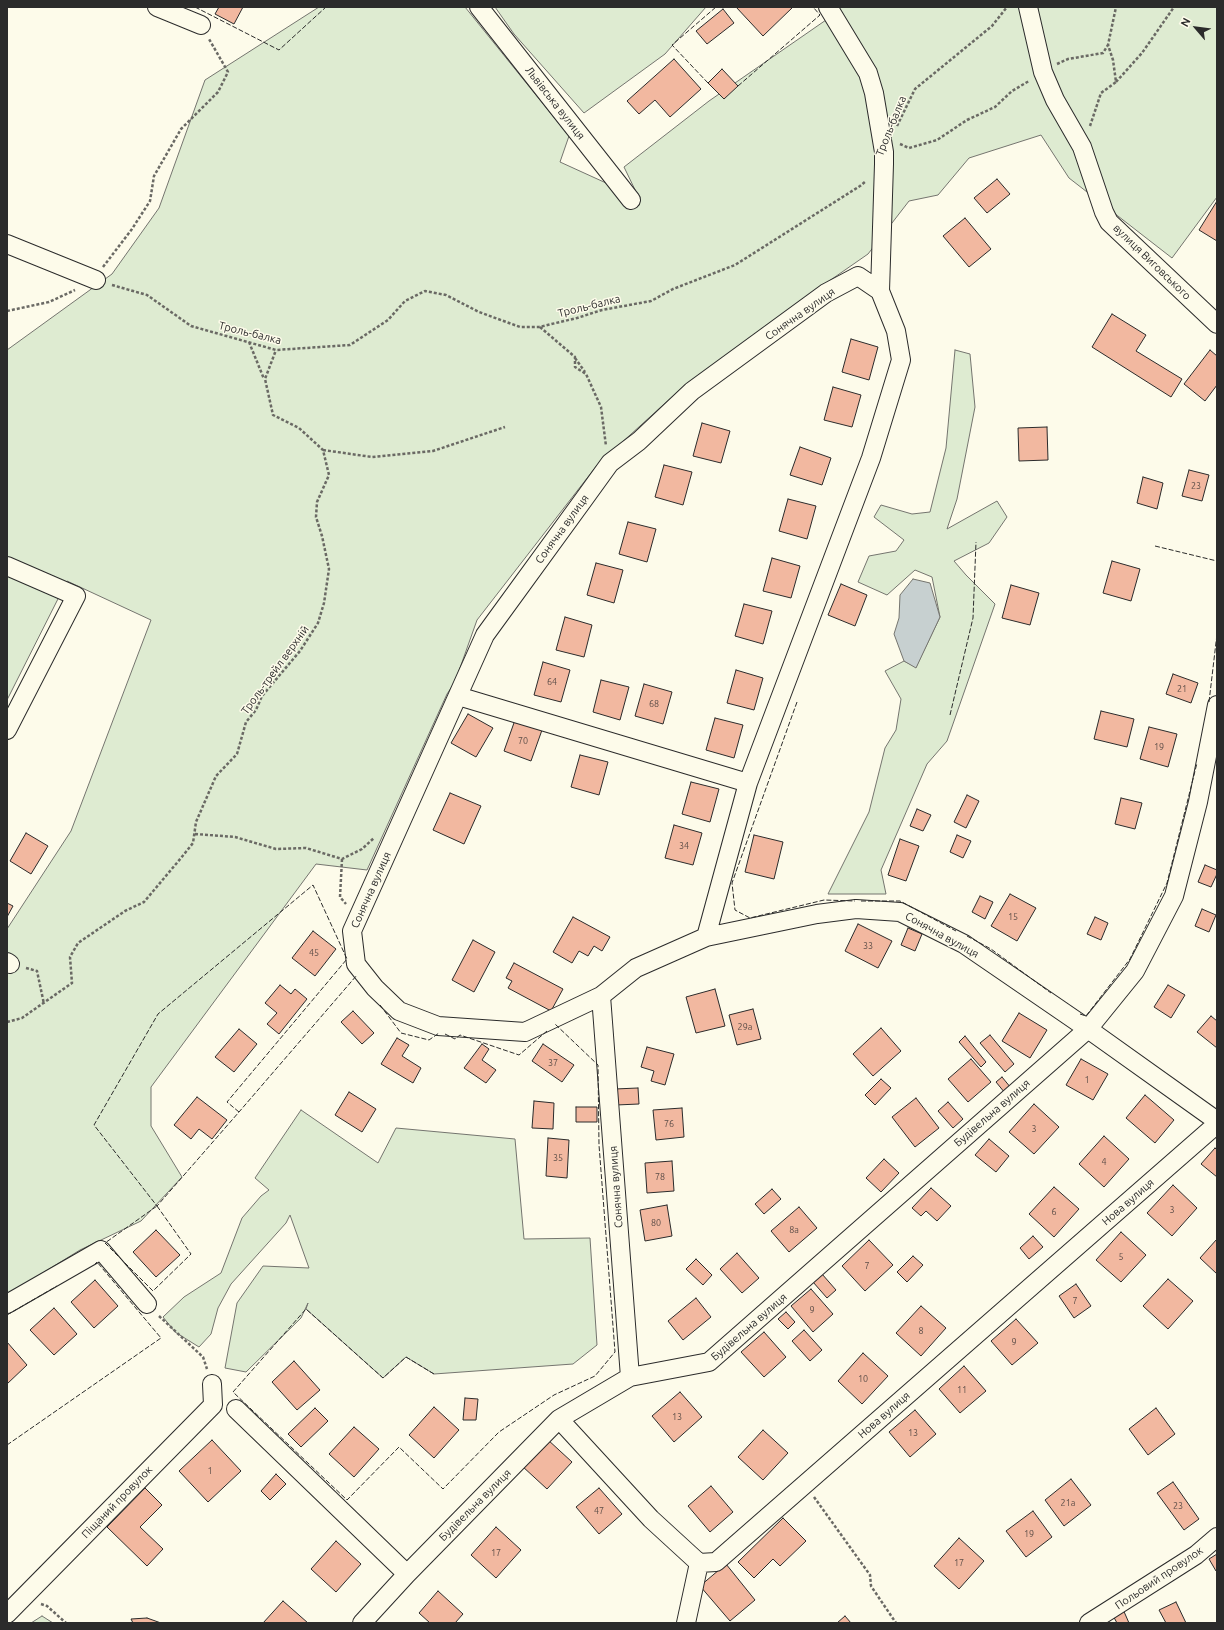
<!DOCTYPE html>
<html>
<head>
<meta charset="utf-8">
<style>
  body { margin:0 }
  #map { position:relative; width:1224px; height:1630px; overflow:hidden; background:#fdfbea; font-family:Ubuntu,sans-serif }
  canvas { display:block }
  .frame { position:absolute; inset:0; border:8px solid #2b2b2b; pointer-events:none }
  .north { position:absolute; left:1176px; top:8px; width:40px; height:40px; -webkit-text-stroke:3px #fdfbea; paint-order:stroke; rotate:298deg; font-size:11px; font-weight:700; line-height:16px; text-align:center; color:#2b2b2b }
  .north::after { content:''; display:block; margin:auto; width:14px; height:18px; background:#2b2b2b; clip-path:polygon(50% 0,100% 100%,50% 72%,0 100%) }
</style>
</head>
<body>
<div id="map">
<canvas width="1224" height="1630"></canvas>
<div class="frame"></div>
<div class="north">N</div>
</div>
<script>
const ctx = document.querySelector('canvas').getContext('2d');
ctx.lineJoin = 'round';
function paint(path, color) {
  ctx.fillStyle = color;
  ctx.fill(path, 'evenodd');
}
function poly(rows) {
  const path = new Path2D();
  for (const r of rows) {
    path.moveTo(r[0], r[1]);
    for (let i = 2; i < r.length; i += 2) path.lineTo(r[i], r[i + 1]);
  }
  return path;
}
function strokePath(path, color, width, dash) {
  ctx.strokeStyle = color;
  ctx.lineWidth = width;
  ctx.lineCap = dash ? 'butt' : 'round';
  ctx.setLineDash(dash || []);
  ctx.stroke(path);
}
function write(font, color, halo, rows, align = 'center') {
  ctx.font = font + ' Ubuntu,sans-serif';
  ctx.lineWidth = 3;
  ctx.setLineDash([]);
  ctx.textBaseline = 'middle';
  ctx.strokeStyle = halo;
  ctx.fillStyle = color;
  for (const [text, x, y, turn = 0] of rows) {
    ctx.save();
    ctx.translate(x, y);
    ctx.rotate((+turn || 0) * Math.PI / 180);
    ctx.textAlign = isNaN(turn) ? turn : align;
    if (halo) ctx.strokeText(text, 0, 0);
    ctx.fillText(text, 0, 0);
    ctx.restore();
  }
}
const green = poly([
  [319,7,465,7,569,136,560,162,639,198,624,167,709,101,839,11,837,7,1217,7,1217,197,1172,258,1069,178,1041,135,969,158,938,195,909,201,868,254,796,304,683,387,598,464,477,620,455,682,447,694,367,870,316,864,151,1087,151,1126,182,1177,141,1221,80,1250,7,1295,7,929,71,831,151,620,67,581,7,700,7,350,112,274,159,208,205,80,319,7],
  [495,7,706,7,665,54,584,113,514,34,495,7],
  [955,350,970,354,975,407,957,499,947,529,997,501,1007,517,989,543,954,561,966,575,995,604,947,741,927,764,881,870,886,894,828,894,869,812,885,748,896,730,901,699,885,671,904,661,916,667,940,617,932,577,915,570,887,595,858,582,869,556,896,551,904,540,874,517,881,505,912,514,930,512,946,448,955,350],
  [301,1110,378,1163,396,1128,515,1139,524,1239,590,1238,597,1345,573,1364,434,1374,406,1357,383,1378,306,1309,308,1303,301,1318,246,1372,225,1368,237,1303,263,1266,309,1268,290,1215,286,1223,231,1284,218,1308,211,1334,199,1347,175,1332,163,1317,184,1297,221,1273,242,1218,261,1196,269,1190,255,1178,301,1110],
  [42,1616,53,1623,31,1623,42,1616]
]);
const water = poly([
  [913,579,930,583,940,617,916,668,904,661,894,634,899,618,900,595,913,579]
]);
const building = poly([
  [219,7,243,7,234,24,215,14,219,7],
  [736,7,793,7,763,36,736,7],
  [723,9,734,23,707,44,696,31,723,9],
  [674,59,701,89,670,117,655,100,639,114,627,101,674,59],
  [722,69,738,86,724,99,708,83,722,69],
  [997,179,1010,194,987,213,974,198,997,179],
  [1217,201,1217,241,1199,230,1217,201],
  [965,218,991,249,969,267,943,236,965,218],
  [1112,314,1146,335,1136,351,1182,379,1171,397,1092,347,1112,314],
  [851,339,878,347,869,380,842,372,851,339],
  [1210,350,1217,356,1217,385,1205,401,1184,384,1210,350],
  [833,387,861,395,852,427,824,420,833,387],
  [702,423,730,431,721,463,693,456,702,423],
  [1047,427,1048,460,1019,461,1018,428,1047,427],
  [800,447,831,458,822,485,790,475,800,447],
  [664,465,692,472,683,505,655,497,664,465],
  [1189,470,1209,475,1202,501,1182,496,1189,470],
  [1143,477,1163,483,1157,509,1137,503,1143,477],
  [788,499,816,506,807,539,779,531,788,499],
  [628,522,656,529,647,562,619,554,628,522],
  [772,558,800,566,791,598,763,591,772,558],
  [1112,561,1140,569,1131,601,1103,593,1112,561],
  [596,563,623,570,614,603,587,595,596,563],
  [841,584,867,595,855,626,828,615,841,584],
  [1011,585,1039,593,1030,625,1002,618,1011,585],
  [744,604,772,611,763,644,735,636,744,604],
  [565,617,592,625,584,657,556,650,565,617],
  [543,662,570,670,561,702,534,695,543,662],
  [736,670,763,678,754,710,727,703,736,670],
  [1173,674,1198,683,1191,703,1166,694,1173,674],
  [601,680,629,687,620,720,593,712,601,680],
  [644,684,672,692,663,724,635,716,644,684],
  [1101,711,1134,719,1127,747,1094,739,1101,711],
  [468,714,493,728,476,757,451,743,468,714],
  [715,718,743,725,734,758,706,750,715,718],
  [515,720,542,730,531,761,504,751,515,720],
  [1149,727,1177,734,1168,767,1140,759,1149,727],
  [580,755,608,762,599,795,571,787,580,755],
  [691,782,719,789,710,822,682,814,691,782],
  [450,793,481,806,464,844,433,830,450,793],
  [967,795,979,801,966,828,954,822,967,795],
  [1121,798,1142,803,1135,829,1115,824,1121,798],
  [917,809,931,815,923,831,910,826,917,809],
  [674,825,702,833,693,865,665,858,674,825],
  [26,833,48,846,31,874,10,861,26,833],
  [754,835,783,842,774,879,745,872,754,835],
  [957,835,971,841,963,858,950,852,957,835],
  [900,839,919,846,906,881,888,875,900,839],
  [1205,865,1217,870,1217,874,1211,887,1198,882,1205,865],
  [1010,894,1036,908,1017,941,991,926,1010,894],
  [980,896,993,902,985,919,972,912,980,896],
  [7,903,13,906,7,917,7,903],
  [1202,909,1216,915,1209,932,1195,926,1202,909],
  [573,917,610,937,602,951,594,946,588,956,579,951,572,963,553,952,573,917],
  [1095,917,1108,923,1101,940,1087,934,1095,917],
  [858,924,892,941,878,968,845,951,858,924],
  [908,928,922,934,915,951,901,945,908,928],
  [313,931,336,949,315,976,292,958,313,931],
  [473,940,495,952,474,992,452,980,473,940],
  [514,963,563,989,551,1011,508,988,512,981,506,978,514,963],
  [280,985,291,994,295,989,307,999,279,1034,267,1024,277,1013,265,1003,280,985],
  [1168,985,1185,995,1171,1018,1154,1007,1168,985],
  [715,989,725,1026,696,1033,686,997,715,989],
  [753,1009,761,1039,737,1045,729,1015,753,1009],
  [353,1011,374,1033,362,1044,341,1022,353,1011],
  [1019,1013,1047,1030,1030,1058,1002,1041,1019,1013],
  [1211,1016,1217,1021,1217,1048,1197,1032,1211,1016],
  [881,1028,901,1051,873,1076,853,1054,881,1028],
  [239,1029,257,1044,234,1072,215,1057,239,1029],
  [990,1035,1014,1064,1005,1072,980,1043,990,1035],
  [965,1036,986,1062,981,1067,959,1042,965,1036],
  [397,1038,409,1045,402,1056,421,1068,413,1083,381,1064,397,1038],
  [482,1044,489,1049,482,1060,496,1070,486,1083,464,1068,482,1044],
  [543,1044,574,1065,562,1082,532,1061,543,1044],
  [647,1047,674,1054,665,1085,651,1081,654,1071,641,1067,647,1047],
  [971,1059,991,1082,968,1102,948,1079,971,1059],
  [1081,1059,1108,1074,1093,1100,1066,1085,1081,1059],
  [1002,1077,1011,1088,1005,1093,996,1082,1002,1077],
  [881,1079,891,1088,875,1105,865,1095,881,1079],
  [638,1088,639,1104,616,1105,615,1089,638,1088],
  [349,1092,376,1109,362,1132,335,1115,349,1092],
  [1145,1095,1174,1120,1155,1143,1126,1118,1145,1095],
  [197,1097,227,1120,212,1139,199,1129,191,1139,174,1125,197,1097],
  [916,1098,939,1128,915,1147,892,1117,916,1098],
  [534,1101,554,1103,553,1129,532,1128,534,1101],
  [948,1102,963,1119,953,1128,938,1111,948,1102],
  [1034,1104,1059,1127,1034,1154,1009,1132,1034,1104],
  [576,1107,597,1107,597,1122,576,1122,576,1107],
  [682,1108,684,1137,656,1140,653,1110,682,1108],
  [1104,1136,1129,1159,1104,1187,1079,1164,1104,1136],
  [548,1138,569,1140,567,1178,546,1176,548,1138],
  [989,1139,1009,1156,996,1172,975,1155,989,1139],
  [1215,1148,1217,1150,1217,1177,1201,1164,1215,1148],
  [884,1159,899,1173,881,1192,866,1178,884,1159],
  [672,1161,674,1191,647,1193,645,1163,672,1161],
  [1173,1185,1197,1208,1172,1236,1147,1213,1173,1185],
  [1054,1187,1079,1209,1054,1237,1029,1214,1054,1187],
  [931,1188,951,1206,937,1221,926,1211,921,1216,912,1208,931,1188],
  [772,1189,781,1199,764,1214,755,1204,772,1189],
  [667,1205,672,1236,645,1241,640,1210,667,1205],
  [799,1207,817,1228,789,1252,771,1231,799,1207],
  [156,1230,180,1255,156,1277,133,1252,156,1230],
  [1121,1232,1146,1255,1121,1282,1096,1260,1121,1232],
  [1033,1236,1043,1247,1029,1259,1020,1248,1033,1236],
  [1217,1239,1217,1274,1200,1258,1217,1239],
  [869,1240,893,1265,865,1291,842,1266,869,1240],
  [737,1253,759,1278,742,1293,720,1269,737,1253],
  [913,1256,923,1265,907,1282,897,1272,913,1256],
  [696,1259,712,1275,703,1285,686,1269,696,1259],
  [822,1274,836,1290,827,1298,813,1282,822,1274],
  [1168,1279,1193,1301,1168,1329,1143,1306,1168,1279],
  [95,1280,118,1306,94,1328,71,1302,95,1280],
  [1076,1284,1091,1306,1074,1318,1059,1296,1076,1284],
  [811,1289,833,1314,813,1332,791,1306,811,1289],
  [696,1298,711,1317,683,1340,668,1321,696,1298],
  [921,1306,946,1328,921,1356,896,1333,921,1306],
  [54,1308,77,1334,54,1355,30,1330,54,1308],
  [786,1312,795,1322,788,1329,778,1319,786,1312],
  [1016,1319,1038,1343,1012,1365,991,1341,1016,1319],
  [804,1330,822,1350,810,1361,792,1341,804,1330],
  [764,1332,786,1357,764,1377,741,1352,764,1332],
  [7,1342,27,1365,7,1384,7,1342],
  [863,1353,888,1376,862,1404,838,1381,863,1353],
  [294,1361,320,1390,297,1410,272,1382,294,1361],
  [964,1366,986,1391,960,1413,939,1389,964,1366],
  [680,1392,702,1417,674,1442,652,1416,680,1392],
  [465,1398,478,1399,476,1420,463,1420,465,1398],
  [434,1407,459,1430,434,1458,409,1435,434,1407],
  [315,1408,328,1421,301,1447,288,1434,315,1408],
  [1156,1408,1175,1434,1148,1455,1129,1429,1156,1408],
  [915,1410,936,1434,910,1457,889,1432,915,1410],
  [354,1427,379,1449,354,1477,329,1454,354,1427],
  [763,1430,788,1453,763,1480,738,1457,763,1430],
  [547,1439,572,1462,547,1489,522,1466,547,1439],
  [212,1440,241,1471,208,1502,179,1471,212,1440],
  [276,1474,286,1484,270,1500,261,1491,276,1474],
  [1071,1479,1091,1505,1064,1526,1045,1500,1071,1479],
  [1173,1482,1199,1519,1184,1530,1157,1493,1173,1482],
  [711,1486,733,1512,710,1532,688,1506,711,1486],
  [145,1488,162,1505,140,1527,163,1549,147,1566,107,1527,145,1488],
  [599,1488,622,1514,599,1534,576,1507,599,1488],
  [1033,1511,1052,1537,1026,1557,1006,1531,1033,1511],
  [783,1518,806,1541,780,1566,773,1559,754,1578,738,1562,783,1518],
  [496,1527,521,1550,496,1578,471,1555,496,1527],
  [959,1538,984,1561,959,1589,934,1566,959,1538],
  [336,1541,361,1564,336,1592,311,1569,336,1541],
  [1217,1554,1217,1571,1216,1571,1209,1559,1217,1554],
  [726,1564,755,1600,730,1621,700,1586,726,1564],
  [438,1591,463,1614,455,1623,430,1623,419,1613,438,1591],
  [283,1601,308,1623,263,1623,283,1601],
  [1176,1602,1186,1623,1166,1623,1159,1610,1176,1602],
  [1122,1607,1129,1623,1117,1623,1111,1612,1122,1607],
  [845,1616,851,1623,837,1623,845,1616],
  [147,1618,161,1623,133,1623,131,1619,147,1618]
]);
const path = poly([
  [1057,64,1068,59,1103,53,1108,45],
  [1116,82,1142,53,1174,7],
  [897,126,915,89,992,26,1007,7],
  [1090,126,1101,93,1116,82,1113,60,1108,45,1116,7],
  [900,144,909,148,937,140,967,120,995,107,1012,91,1029,81],
  [103,267,132,229,150,201,154,176,181,129,218,92,228,72,209,39],
  [112,285,147,295,191,326,276,350,350,345,388,320,405,301,425,291,446,295,479,312,520,327,539,327,577,318,602,310,651,301,673,289,735,265,860,186,866,181],
  [7,311,49,302,75,290],
  [540,327,575,357,575,367,586,374,601,407,606,446],
  [249,342,264,379],
  [575,358,585,372],
  [323,450,372,457,433,451,505,427],
  [195,834,235,837,276,849,306,848,342,859,362,849,374,838],
  [342,859,340,897,346,904],
  [26,968,37,971,44,1004],
  [7,1022,22,1018,72,983,70,957,78,943,125,911,144,902,181,858,193,843,196,822,216,776,237,754,246,722,256,710,262,696,300,651,318,623,324,603,329,569,322,536,316,517,317,502,329,475,323,450,299,428,273,415,265,379,276,350],
  [159,1316,203,1357,207,1369],
  [814,1497,870,1575,871,1586,896,1623],
  [41,1604,47,1606,66,1623]
]);
const minor = poly([
  [157,7,201,25],
  [479,7,631,200],
  [828,7,868,73,874,93,884,152,884,164,880,291],
  [1028,7,1043,72,1055,100,1082,147,1104,212,1109,222,1217,324],
  [7,244,96,280],
  [7,566,76,596,7,730],
  [458,696,748,783],
  [706,937,748,783,871,458,901,360,896,331,880,291,858,276,826,293,692,391,639,441,610,463,584,499,485,635,352,931,356,964,375,988,399,1011,438,1026,525,1032,601,996,636,968,706,937,817,914,856,909,900,912,964,944,1088,1029,1217,1121],
  [7,962,10,964],
  [601,996,630,1377],
  [7,1304,101,1250,147,1304],
  [236,1409,407,1574],
  [559,1419,651,1519,699,1563,716,1562,1217,1124],
  [7,1614,213,1405,212,1384],
  [362,1623,407,1574,559,1419,630,1377,709,1362,1088,1029,1135,971,1174,896,1198,802,1217,705],
  [686,1623,699,1563],
  [1089,1623,1196,1555,1217,1537]
]);
const fence = poly([
  [195,7,279,50,326,7],
  [708,83,672,45,716,7],
  [738,86,820,15,813,7],
  [1155,546,1217,561],
  [797,702,732,883,735,910,750,918,824,900,855,901],
  [1209,702,1217,634],
  [950,715,973,618,976,542],
  [861,901,900,901,956,931],
  [967,936,991,949,1051,993],
  [380,1005,401,1033,429,1040,439,1033],
  [1080,1014,1086,1016,1130,959,1167,883,1197,763],
  [445,1034,455,1039,460,1035,519,1055,547,1031],
  [239,1112,227,1102,347,959,313,885,158,1014,94,1125,157,1206,239,1112,357,975],
  [157,1206,191,1254,153,1291,105,1243,157,1206],
  [7,1315,57,1286],
  [434,1374,406,1357,383,1378,306,1309,233,1392,347,1500,399,1447,443,1489,499,1432,554,1395,595,1376,615,1352,599,1145,598,1065,555,1024],
  [7,1445,161,1338,97,1262,95,1264]
]);
const numberNames = [
  ["23",1196,486],
  ["64",552,682],
  ["21",1182,689],
  ["68",654,704],
  ["70",523,741],
  ["19",1159,747],
  ["34",684,846],
  ["15",1013,917],
  ["33",868,946],
  ["45",314,953],
  ["29а",745,1027],
  ["37",553,1063],
  ["1",1087,1080],
  ["76",669,1124],
  ["3",1034,1129],
  ["35",558,1158],
  ["4",1104,1162],
  ["78",660,1177],
  ["3",1172,1210],
  ["6",1054,1212],
  ["80",656,1223],
  ["8а",794,1230],
  ["5",1121,1257],
  ["7",867,1266],
  ["7",1075,1301],
  ["9",812,1310],
  ["8",921,1331],
  ["9",1014,1342],
  ["10",863,1379],
  ["11",962,1390],
  ["13",677,1417],
  ["13",913,1433],
  ["1",210,1471],
  ["21а",1068,1503],
  ["23",1178,1506],
  ["47",599,1511],
  ["19",1029,1534],
  ["17",496,1553],
  ["17",959,1563]
];
const streetNames = [
  ["Львівська вулиця",555,103,52],
  ["Троль-балка",891,126,-68],
  ["вулиця Виговського",1152,262,44],
  ["Троль-балка",589,306,-14],
  ["Сонячна вулиця",800,314,-35],
  ["Троль-балка",250,333,14],
  ["Сонячна вулиця",562,529,-54],
  ["Троль-трейл верхній",275,670,-54],
  ["Сонячна вулиця",371,890,-66],
  ["Сонячна вулиця",942,935,29],
  ["Будівельна вулиця",992,1113,-41],
  ["Сонячна вулиця",616,1187,-94],
  ["Нова вулиця",1128,1202,-41],
  ["Будівельна вулиця",749,1327,-41],
  ["Нова вулиця",884,1415,-41],
  ["Піщаний провулок",117,1502,-46],
  ["Будівельна вулиця",475,1505,-45],
  ["Польовий провулок",1159,1578,-34]
];
paint(green, '#deebd1');
strokePath(green, '#74746e', 1);
paint(water, '#c7d0d0');
strokePath(water, '#74746e', 1);
paint(building, '#f2b8a0');
strokePath(building, '#2b2b2b', 1);
strokePath(minor, '#2b2b2b', 20);
strokePath(path, '#6a6964', 2.5, [3, 2]);
strokePath(minor, '#fdfbea', 18);
strokePath(fence, '#2b2b2b', 1, [5, 2]);
write('9px', '#5d4e48', null, numberNames);
write('11px', '#2b2b2b', '#fdfbea', streetNames);
</script>
</body>
</html>
